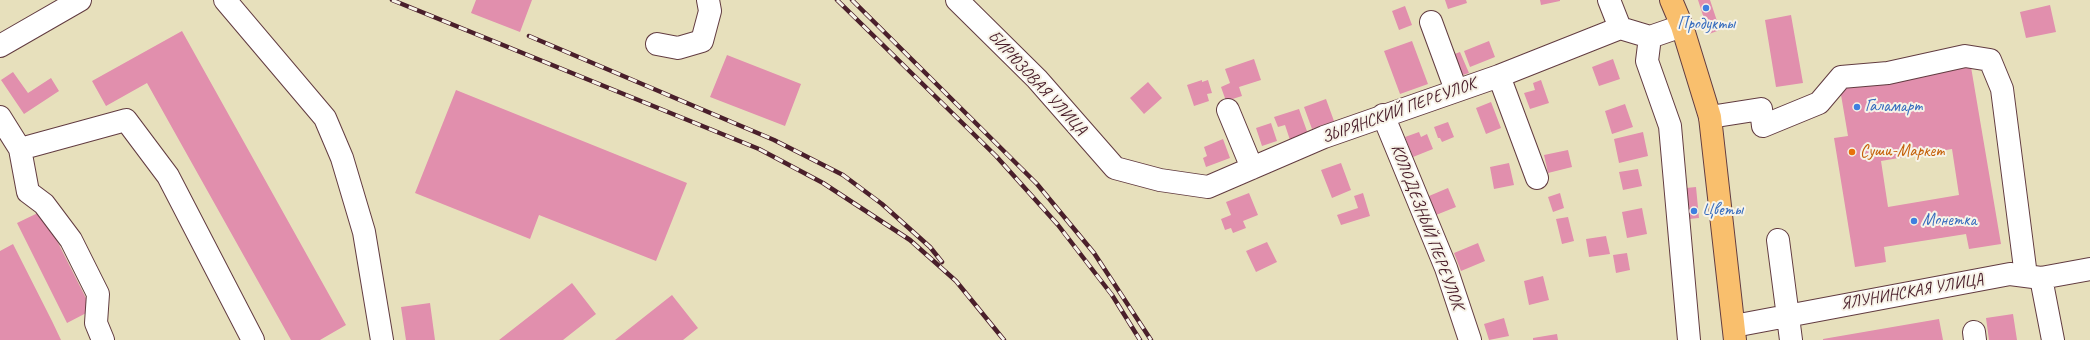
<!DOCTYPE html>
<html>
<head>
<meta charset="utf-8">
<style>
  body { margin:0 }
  canvas { display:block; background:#e7e0bc }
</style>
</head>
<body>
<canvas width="2090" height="340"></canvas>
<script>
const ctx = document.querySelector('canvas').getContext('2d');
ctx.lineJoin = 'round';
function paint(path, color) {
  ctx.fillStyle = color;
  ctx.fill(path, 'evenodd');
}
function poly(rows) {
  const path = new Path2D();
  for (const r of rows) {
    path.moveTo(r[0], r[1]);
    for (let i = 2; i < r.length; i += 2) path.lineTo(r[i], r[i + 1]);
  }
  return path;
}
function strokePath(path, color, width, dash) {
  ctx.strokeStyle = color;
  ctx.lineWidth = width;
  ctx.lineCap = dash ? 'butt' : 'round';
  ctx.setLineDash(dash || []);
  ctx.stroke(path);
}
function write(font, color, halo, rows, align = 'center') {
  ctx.font = font + ' Caveat,sans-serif';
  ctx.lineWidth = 4;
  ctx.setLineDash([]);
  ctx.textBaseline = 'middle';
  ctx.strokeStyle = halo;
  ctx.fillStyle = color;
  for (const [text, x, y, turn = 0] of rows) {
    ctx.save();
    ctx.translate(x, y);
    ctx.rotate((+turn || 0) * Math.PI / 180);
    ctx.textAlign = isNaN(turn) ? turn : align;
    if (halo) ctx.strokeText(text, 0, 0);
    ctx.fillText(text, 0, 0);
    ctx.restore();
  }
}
const building = poly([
  [476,0,532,0,520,32,471,13],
  [1445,0,1466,0,1467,3,1448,9],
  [1540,0,1560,0,1560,1,1541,5],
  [1698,0,1710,0,1720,30,1709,34],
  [2050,5,2056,32,2026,38,2020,12],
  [1405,6,1412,25,1399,30,1392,11],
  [1791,15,1803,83,1776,87,1765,20],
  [182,31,346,325,320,340,291,340,147,83,106,106,92,81],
  [1412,41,1428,84,1400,94,1384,51],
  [1489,41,1495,57,1470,67,1464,51],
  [1460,52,1469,73,1460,76,1452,55],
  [727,55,801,84,785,126,710,97],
  [1254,59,1261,80,1239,87,1242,96,1226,101,1221,87,1230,83,1225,69],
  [1613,59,1620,79,1599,86,1592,67],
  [1971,67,2001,244,1969,249,1966,234,1884,247,1886,262,1855,267,1834,138,1848,136,1840,89],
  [1952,149,1959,195,1888,207,1881,161],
  [13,72,28,93,51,78,59,91,24,114,1,80],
  [1202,80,1202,82,1208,80,1212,93,1207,94,1209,101,1194,106,1187,85],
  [1541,80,1549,103,1530,109,1524,93,1535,90,1533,83],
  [1148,82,1162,98,1144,114,1130,98],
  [456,90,687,183,656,261,539,215,530,239,415,193],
  [1326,99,1334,121,1312,129,1304,107],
  [1491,102,1501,128,1486,134,1476,108],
  [1625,104,1633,127,1612,134,1605,111],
  [1299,109,1308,134,1290,140,1285,125,1278,127,1274,117],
  [1448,122,1454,137,1442,142,1440,138,1438,138,1434,127],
  [1271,123,1277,141,1262,146,1256,128],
  [1419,132,1421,137,1427,134,1433,149,1413,157,1405,137],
  [1643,132,1648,156,1619,163,1614,139],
  [1223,139,1230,158,1206,167,1203,158,1207,156,1204,147],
  [1568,150,1572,167,1548,173,1544,155],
  [1341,163,1351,190,1332,198,1321,170],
  [1509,163,1514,185,1494,189,1490,167],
  [1638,169,1642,186,1623,190,1619,172],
  [1696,187,1699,218,1689,219,1686,188],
  [1448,188,1456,207,1436,215,1429,196],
  [1249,193,1258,215,1243,221,1246,228,1233,233,1231,228,1225,230,1221,219,1231,215,1226,202],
  [1363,193,1370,216,1341,225,1337,215,1358,208,1354,196],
  [1560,193,1564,208,1553,212,1548,197],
  [1642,208,1647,234,1627,238,1622,212],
  [42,211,92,310,67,323,17,223],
  [1568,217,1574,241,1562,244,1556,219],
  [1606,236,1610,254,1589,257,1586,239],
  [1267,242,1277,262,1256,272,1246,251],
  [1478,243,1485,261,1461,271,1454,253],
  [13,244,52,321,61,340,0,340,0,251],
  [1627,253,1630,270,1616,273,1613,255],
  [1543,276,1549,300,1529,305,1524,281],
  [572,283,596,314,563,340,499,340],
  [672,295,698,328,683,340,615,340],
  [430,303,435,340,406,340,401,307],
  [2013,314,2017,340,1989,340,1986,318],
  [1504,318,1509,336,1489,340,1484,324],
  [1939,319,1943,340,1823,340,1823,339],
  [1557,334,1558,340,1533,340,1533,338]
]);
const minor = poly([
  [225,0,325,118,342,158,364,232,382,340],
  [957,0,1037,79,1115,168,1160,180,1208,187,1324,137,1499,76,1620,28,1650,37,1682,26],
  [1609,0,1620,28],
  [1431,22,1456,90],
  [1650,37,1647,61,1670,126,1689,340],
  [657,44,678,48,702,41,710,11,708,0],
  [0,46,80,0],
  [1499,76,1537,178],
  [1228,110,1252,168],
  [1383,115,1446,268,1470,340],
  [0,117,20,149,28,192,44,204,71,240,98,294,96,323,103,340],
  [1710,117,1761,109,1763,126,1819,103,1841,77,1888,73,1965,56,1990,60,2002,89,2026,276],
  [20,149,126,120,168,176,253,340],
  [1778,240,1791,340],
  [2041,278,2053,340],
  [1734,326,2010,274,2041,278,2090,269],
  [1974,332,1975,340]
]);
const major = poly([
  [1671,0,1682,26,1710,117,1735,340]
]);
const rail = poly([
  [392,0,759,149,823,183,910,240,956,281,1004,340],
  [837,0,996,156,1058,225,1112,295,1140,340],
  [852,0,1037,184,1094,253,1151,340],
  [529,36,774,140,843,175,882,204,930,247,942,262]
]);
const markers = [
  [1706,8,4,"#3f7fe0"],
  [1857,107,4,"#3f7fe0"],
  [1852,152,4,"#e8710a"],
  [1694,211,4,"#3f7fe0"],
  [1914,221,4,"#3f7fe0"]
];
const shopNames = [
  ["Продукты",1706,25,"center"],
  ["Галамарт",1865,107],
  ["Цветы",1702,211],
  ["Монетка",1922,221]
];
const streetNames = [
  ["БИРЮЗОВАЯ УЛИЦА",1037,83,47],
  ["ЗЫРЯНСКИЙ ПЕРЕУЛОК",1399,111,-20],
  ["КОЛОДЕЗНЫЙ ПЕРЕУЛОК",1427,227,69],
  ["ЯЛУНИНСКАЯ УЛИЦА",1912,292,-10]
];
const foodNames = [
  ["Суши-Маркет",1860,152]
];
paint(building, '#e18fad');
strokePath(minor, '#623c41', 24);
strokePath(major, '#623c41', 24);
strokePath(minor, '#fff', 22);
strokePath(major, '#f9bf6d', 22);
strokePath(rail, '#4a1f2b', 4.5);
strokePath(rail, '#f7f3e8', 3, [9]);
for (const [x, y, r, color] of markers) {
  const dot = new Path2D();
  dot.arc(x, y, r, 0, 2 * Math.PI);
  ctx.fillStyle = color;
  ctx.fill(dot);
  strokePath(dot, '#f7f3e8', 1.5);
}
write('17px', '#366cbe', '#f7f3e8', shopNames, 'left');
write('17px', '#4a1f2b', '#f7f3e8', streetNames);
write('17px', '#c56008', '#f7f3e8', foodNames, 'left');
</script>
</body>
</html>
